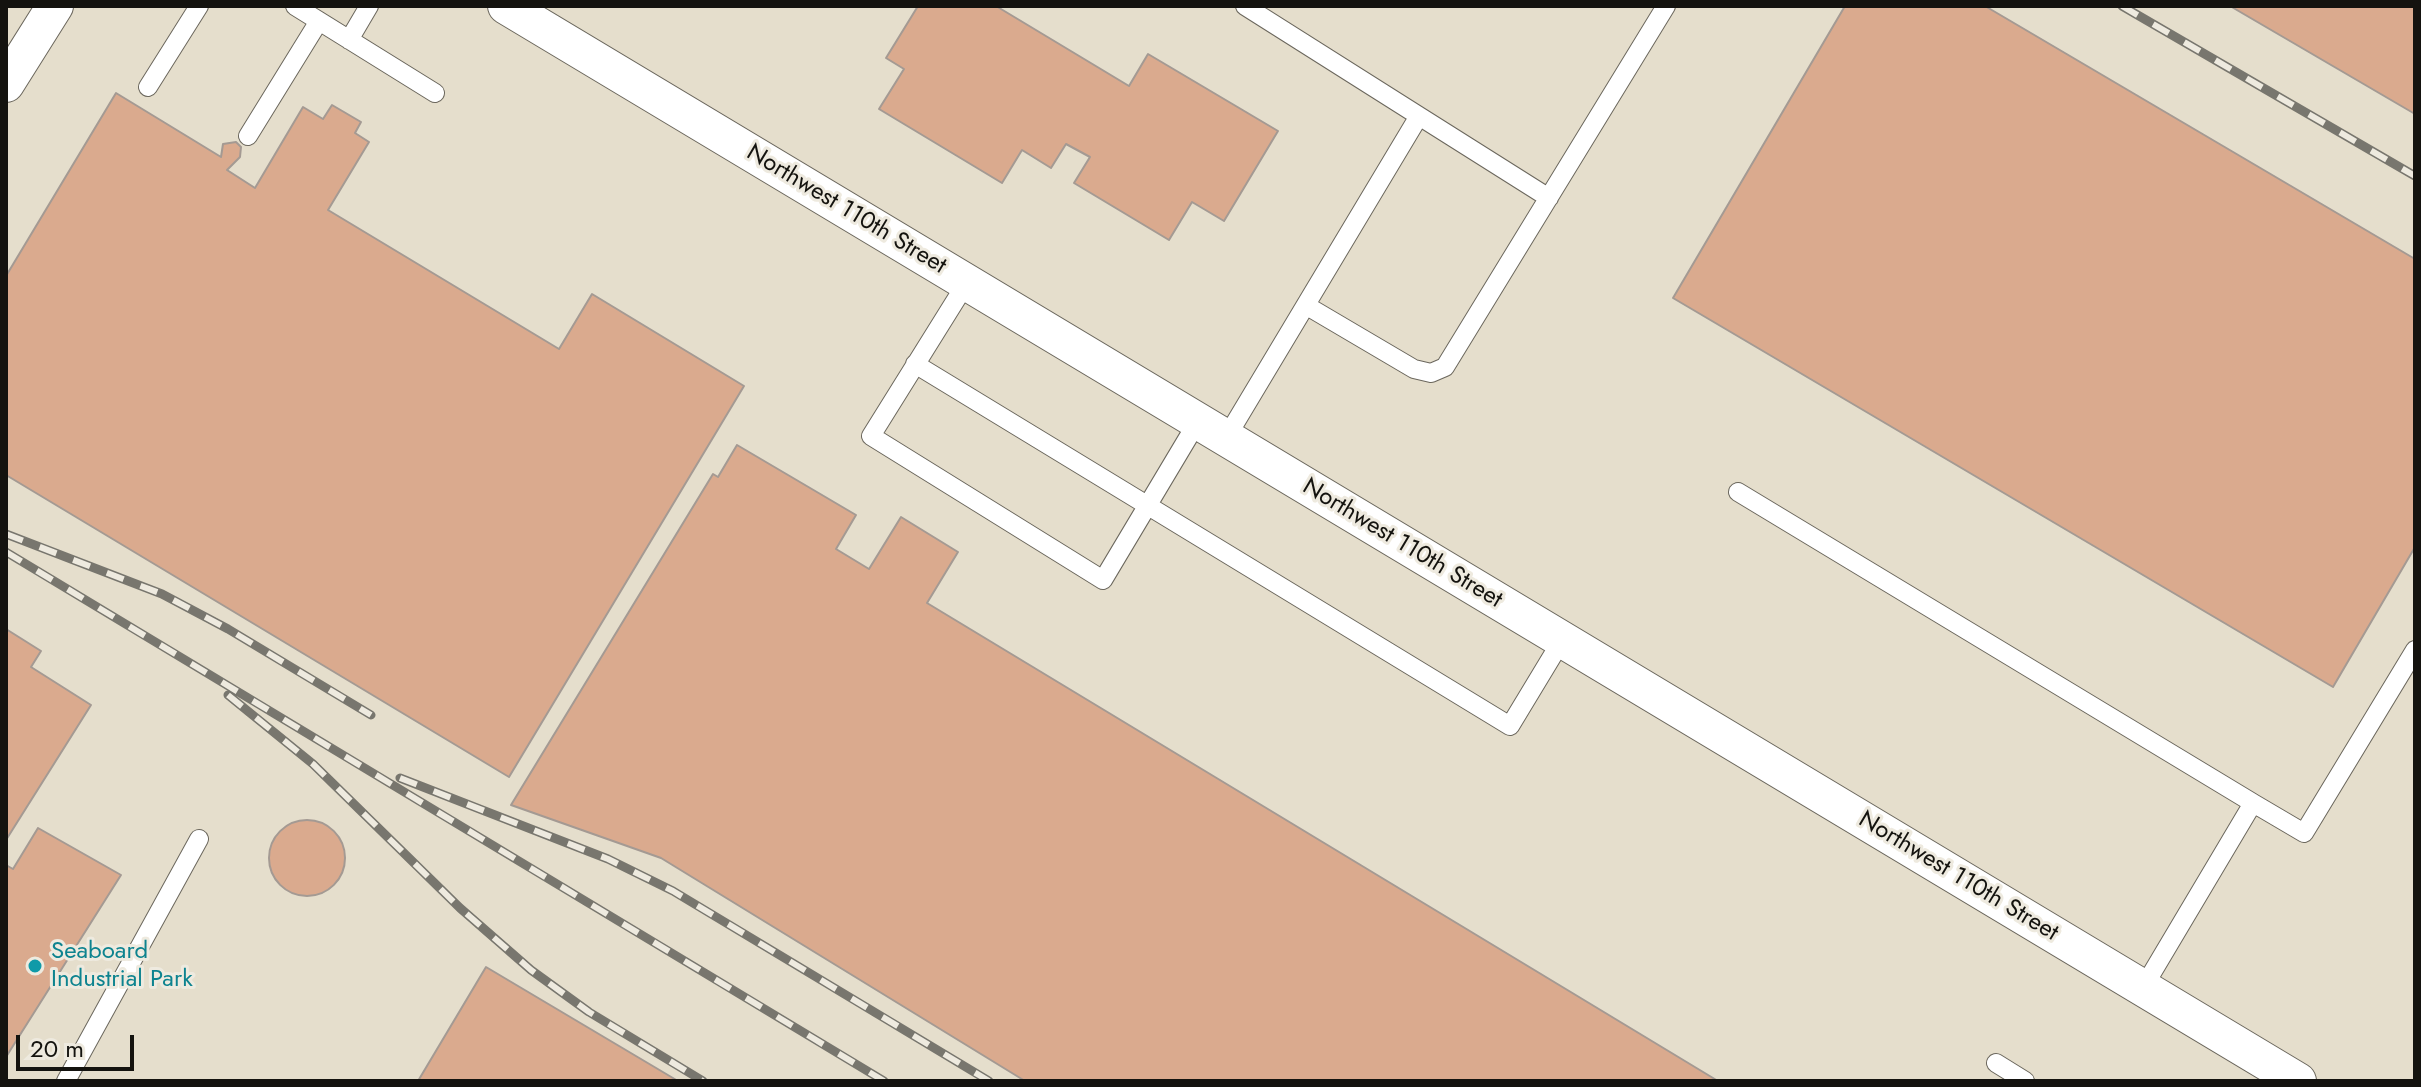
<!DOCTYPE html>
<html>
<head>
<meta charset="utf-8">
<style>
  body { margin:0 }
  #map { position:relative; width:2421px; height:1087px; overflow:hidden; background:#eeeadf; font-family:Jost,sans-serif }
  canvas { display:block }
  .frame { position:absolute; inset:0; border:8px solid #14130f; pointer-events:none }
  .scale { position:absolute; left:16px; top:1035px; width:118px; height:36px; box-sizing:border-box; border:4px solid #14130f; border-top:0; padding-left:10px; font-size:24px; line-height:28px; white-space:nowrap; color:#14130f; -webkit-text-stroke:6px #eeeadf; paint-order:stroke }
</style>
</head>
<body>
<div id="map">
<canvas width="2421" height="1087"></canvas>
<div class="frame"></div>
<div class="scale">20 m</div>
</div>
<script>
const ctx = document.querySelector('canvas').getContext('2d');
ctx.lineJoin = 'round';
function paint(path, color) {
  ctx.fillStyle = color;
  ctx.fill(path, 'evenodd');
}
function poly(rows) {
  const path = new Path2D();
  for (const r of rows) {
    if (r.length === 3) {
      path.moveTo(r[0] + r[2], r[1]);
      path.arc(r[0], r[1], r[2], 0, 2 * Math.PI);
      continue;
    }
    path.moveTo(r[0], r[1]);
    for (let i = 2; i < r.length; i += 2) path.lineTo(r[i], r[i + 1]);
  }
  return path;
}
function strokePath(path, color, width, dash) {
  ctx.strokeStyle = color;
  ctx.lineWidth = width;
  ctx.lineCap = dash ? 'butt' : 'round';
  ctx.setLineDash(dash || []);
  ctx.stroke(path);
}
function write(font, color, halo, rows, align = 'center') {
  ctx.font = font + ' Jost,sans-serif';
  ctx.lineWidth = 6;
  ctx.setLineDash([]);
  ctx.textBaseline = 'middle';
  ctx.strokeStyle = halo;
  ctx.fillStyle = color;
  for (const [text, x, y, turn = 0] of rows) {
    ctx.save();
    ctx.translate(x, y);
    ctx.rotate((+turn || 0) * Math.PI / 180);
    ctx.textAlign = isNaN(turn) ? turn : align;
    if (halo) ctx.strokeText(text, 0, 0);
    ctx.fillText(text, 0, 0);
    ctx.restore();
  }
}
const built = poly([
  [6,6,2415,6,2415,1081,6,1081]
]);
const building = poly([
  [918,6,996,6,1129,86,1148,54,1278,131,1224,221,1192,202,1169,240,1074,183,1090,157,1066,144,1051,168,1022,150,1002,183,879,109,904,69,886,58,918,6],
  [1845,6,1985,6,2415,259,2415,547,2333,687,1673,298,1845,6],
  [2230,6,2415,6,2415,114,2230,6],
  [116,93,221,157,223,144,236,142,241,147,240,157,227,170,255,188,303,107,323,119,332,105,361,122,355,133,369,142,328,210,559,349,592,294,744,386,509,777,6,475,6,276,116,93],
  [737,445,856,515,836,549,869,569,901,517,958,552,927,603,1718,1081,1025,1081,661,858,511,805,713,474,718,477,737,445],
  [6,629,41,651,31,667,91,705,6,840,6,629],
  [307,858,38],
  [38,828,121,875,6,1057,6,865,13,869,38,828],
  [486,967,678,1081,418,1081,486,967]
]);
const lane = poly([
  [295,6,435,93],
  [349,40,369,6],
  [148,87,199,6],
  [1419,116,1549,198],
  [248,136,319,21],
  [967,282,871,436,1103,580,1198,421],
  [1307,306,1414,369,1431,373,1445,367,1666,6],
  [915,364,1510,726,1562,640],
  [1226,438,1419,116,1245,6],
  [1738,492,2253,803],
  [2143,988,2253,803,2304,833,2415,650],
  [1996,1063,2025,1081],
  [66,1081,199,839]
]);
const street = poly([
  [506,6,2298,1081],
  [6,84,55,6]
]);
const rail = poly([
  [2122,6,2415,176],
  [6,534,162,594,228,629,371,715],
  [6,552,884,1081],
  [228,695,313,764,460,908,531,970,589,1012,703,1081],
  [400,778,608,859,673,891,989,1081]
]);
const markers = [
  [35,966,8,"#0f9aa8"]
];
const streetNames = [
  ["Northwest 110th Street",846,210,31],
  ["Northwest 110th Street",1402,544,31],
  ["Northwest 110th Street",1958,877,31]
];
const cultureNames = [
  ["Seaboard",51,952],
  ["Industrial Park",51,980]
];
paint(built, '#e5decc');
paint(building, '#daaa8e');
strokePath(building, '#a49a93', 2);
strokePath(lane, '#6b675d', 20);
strokePath(street, '#6b675d', 38);
strokePath(lane, '#fff', 18);
strokePath(street, '#fff', 36);
strokePath(rail, '#78766e', 9);
strokePath(rail, '#eeeadf', 6, [18]);
for (const [x, y, r, color] of markers) {
  const dot = new Path2D();
  dot.arc(x, y, r, 0, 2 * Math.PI);
  ctx.fillStyle = color;
  ctx.fill(dot);
  strokePath(dot, '#eeeadf', 3);
}
write('24px', '#14130f', '#eeeadf', streetNames);
write('24px', '#0d838f', '#eeeadf', cultureNames, 'left');
</script>
</body>
</html>
